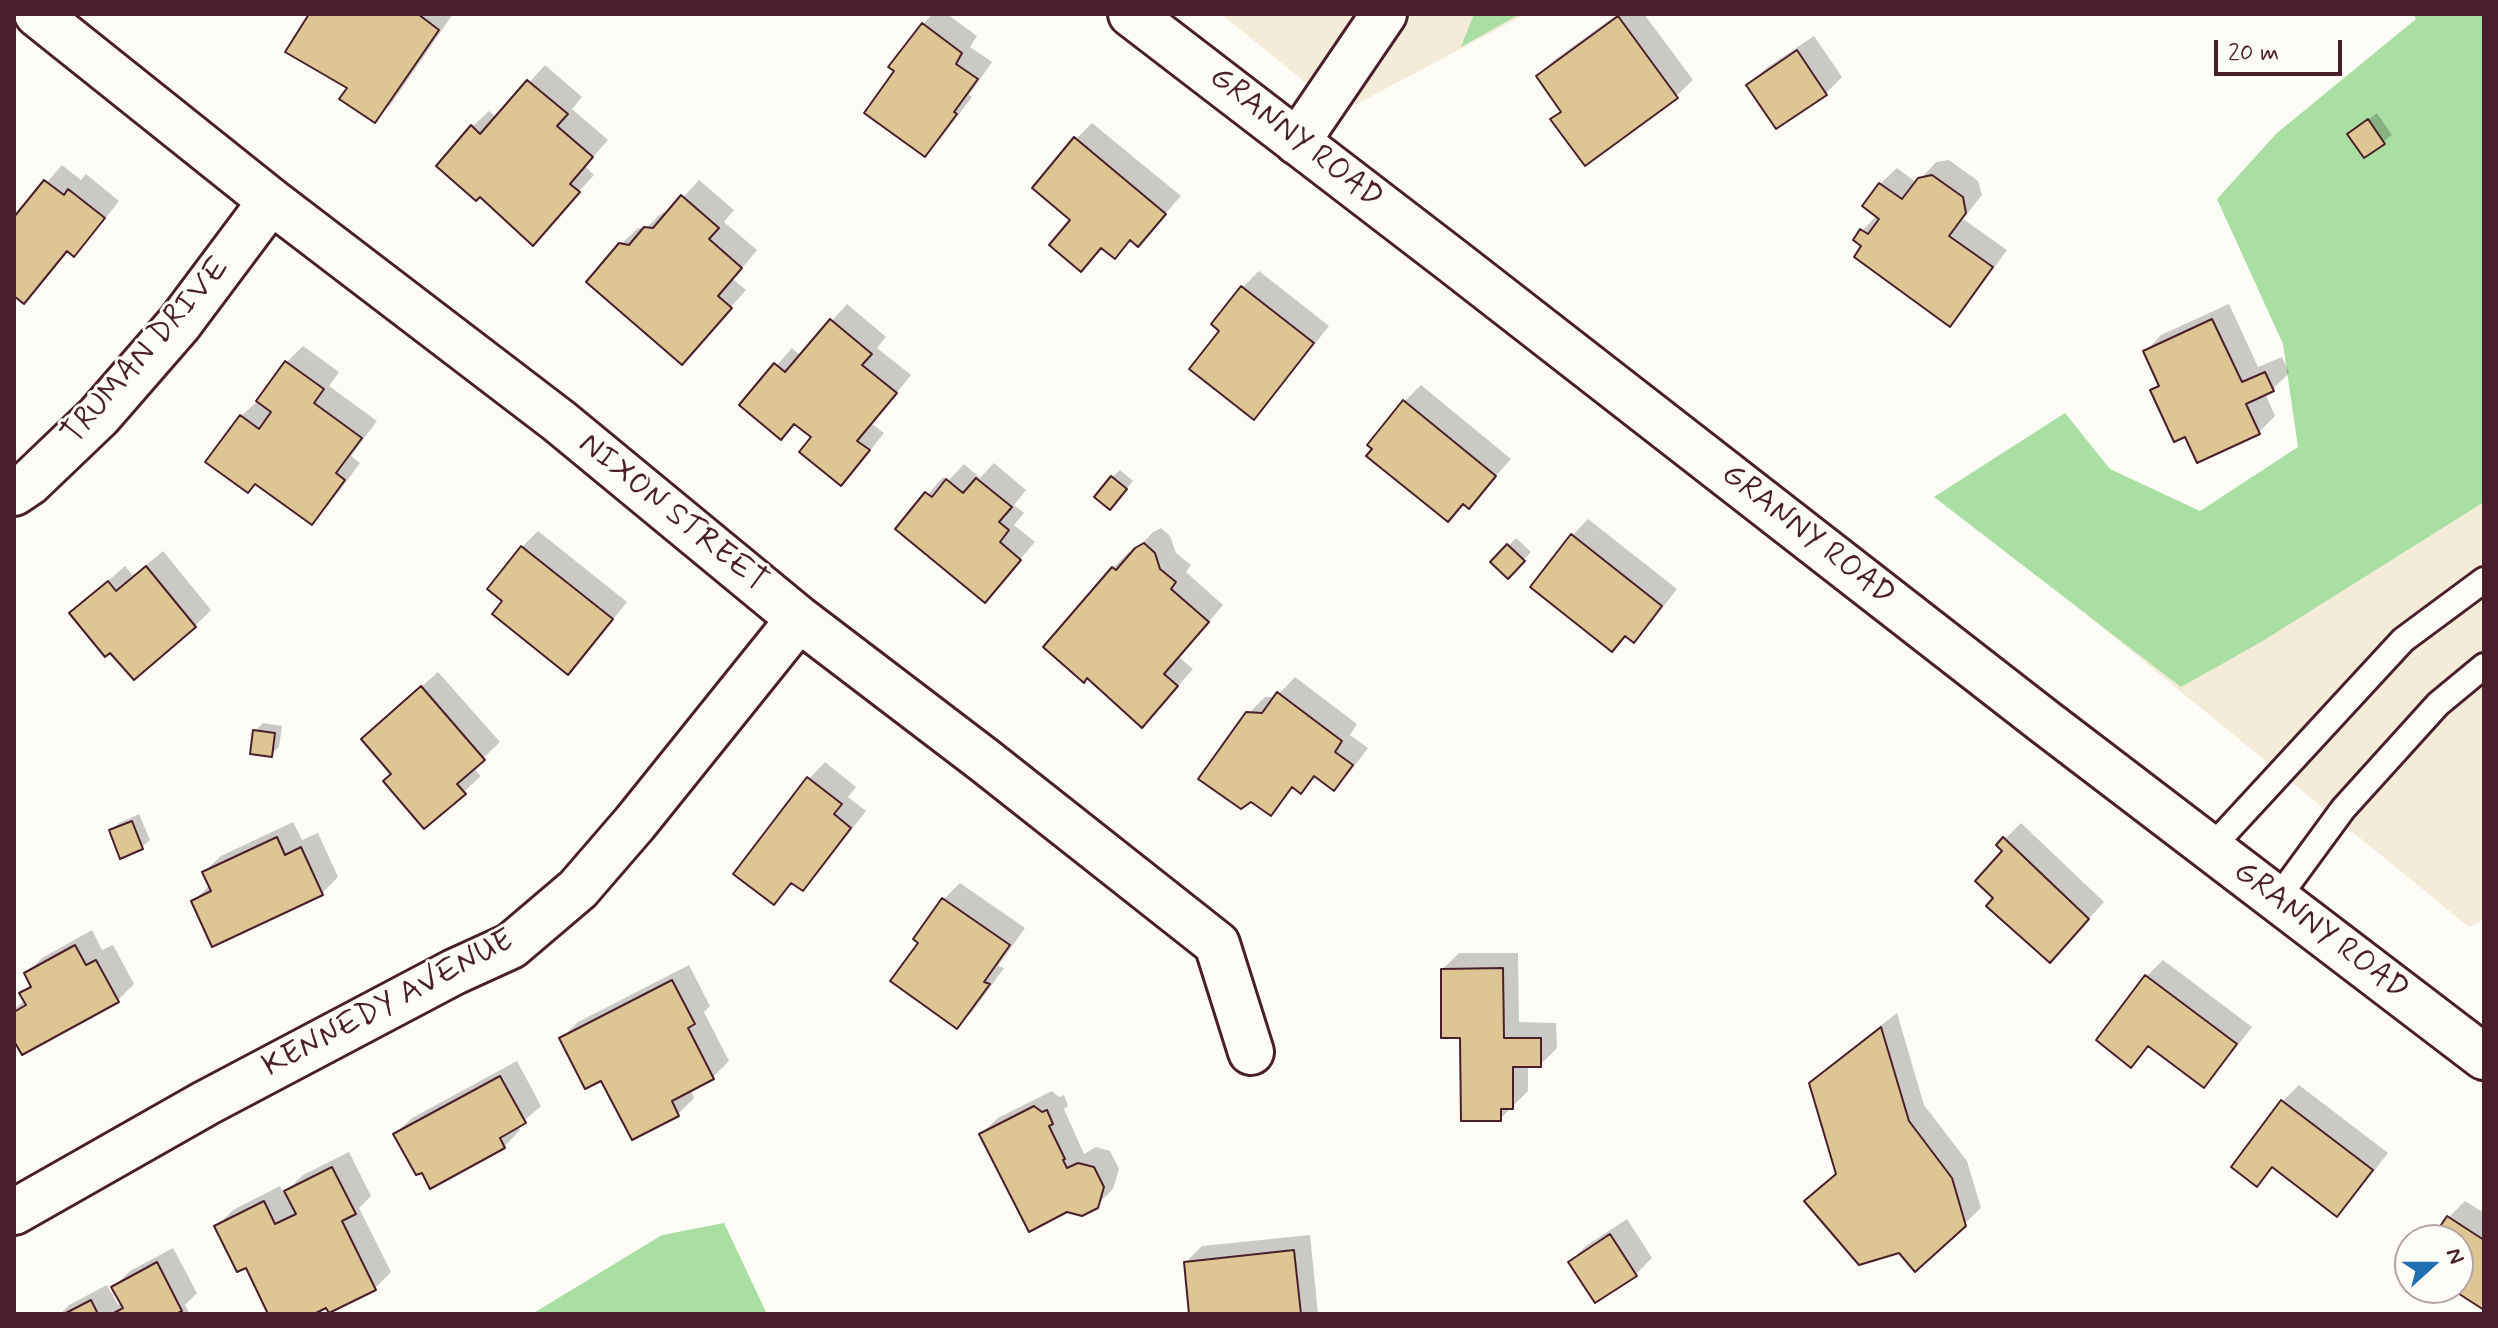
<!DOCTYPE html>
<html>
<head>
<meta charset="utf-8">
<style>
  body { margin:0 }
  #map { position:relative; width:2498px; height:1328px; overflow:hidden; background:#fdfcf7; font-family:Mynerve,sans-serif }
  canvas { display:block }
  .frame { position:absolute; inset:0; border:16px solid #4a1f2b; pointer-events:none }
  .north { position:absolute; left:2394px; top:1224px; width:80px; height:80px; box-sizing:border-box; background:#fdfcf7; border:2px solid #b5a4a5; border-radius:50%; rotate:69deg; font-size:22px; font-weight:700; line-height:32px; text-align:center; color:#4a1f2b }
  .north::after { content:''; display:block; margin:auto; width:28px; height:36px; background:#1f6fb2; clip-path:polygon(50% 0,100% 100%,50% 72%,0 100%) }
  .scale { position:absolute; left:2214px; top:40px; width:128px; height:36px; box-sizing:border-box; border:4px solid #4a1f2b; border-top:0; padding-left:10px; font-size:24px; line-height:28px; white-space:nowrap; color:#4a1f2b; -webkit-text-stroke:6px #fdfcf7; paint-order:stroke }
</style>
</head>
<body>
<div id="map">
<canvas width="2498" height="1328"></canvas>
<div class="frame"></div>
<div class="north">N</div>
<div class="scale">20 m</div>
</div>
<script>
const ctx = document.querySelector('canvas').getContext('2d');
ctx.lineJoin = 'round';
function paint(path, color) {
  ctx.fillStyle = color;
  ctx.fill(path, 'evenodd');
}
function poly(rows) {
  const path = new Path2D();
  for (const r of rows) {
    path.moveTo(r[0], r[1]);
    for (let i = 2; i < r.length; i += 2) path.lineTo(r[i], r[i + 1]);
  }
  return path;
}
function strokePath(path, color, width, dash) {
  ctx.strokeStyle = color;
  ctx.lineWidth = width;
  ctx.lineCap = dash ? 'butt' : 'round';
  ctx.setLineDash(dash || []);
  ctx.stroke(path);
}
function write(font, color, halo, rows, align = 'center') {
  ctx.font = font + ' Mynerve,sans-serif';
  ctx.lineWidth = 6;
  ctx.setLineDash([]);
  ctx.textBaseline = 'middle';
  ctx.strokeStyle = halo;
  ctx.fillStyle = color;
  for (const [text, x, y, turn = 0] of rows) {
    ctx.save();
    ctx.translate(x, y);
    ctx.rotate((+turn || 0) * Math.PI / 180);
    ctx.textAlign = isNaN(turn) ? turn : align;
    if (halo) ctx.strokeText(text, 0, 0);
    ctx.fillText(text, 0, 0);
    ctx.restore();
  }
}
const built = poly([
  [1221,14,1526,14,1342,112],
  [2484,389,2484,919,2469,927,2082,611]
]);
const green = poly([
  [1474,14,1520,14,1461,47],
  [2413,14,2484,14,2484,502,2261,642,2181,687,1934,497,2065,413,2110,469,2200,511,2298,447,2283,344,2217,199,2277,133,2416,19],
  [724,1223,767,1314,532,1314,662,1235]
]);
const shadow = poly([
  [311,14,453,14,391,104,375,120,349,88],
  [933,14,947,14,977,36,970,47,992,62,969,95,972,97,941,138,925,154,896,70,923,24],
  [1618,14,1644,14,1693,80,1676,96,1553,120,1562,110,1538,76,1554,60],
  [1814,36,1842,77,1826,93,1749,85,1765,69],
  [545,65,582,97,572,109,608,140,585,166,594,175,532,243,498,214,500,212,472,127,489,111,497,118],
  [2377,113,2392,135,2365,155,2350,134],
  [1092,123,1181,196,1138,244,1132,239,1115,256,1103,246,1081,269,1073,220,1076,139],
  [1949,160,1978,181,1982,195,1963,219,2007,250,1965,308,1949,324,1864,245,1862,231,1877,215,1880,184,1897,168,1917,183,1936,162],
  [62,165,81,180,86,174,119,201,90,238,74,254,69,249,24,301,14,294,14,221],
  [699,180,734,210,724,222,757,250,733,279,746,290,682,362,621,244,638,228,645,229,663,212,669,213],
  [1259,271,1329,326,1269,401,1253,417,1222,331,1214,324,1243,287],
  [847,304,886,337,877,348,911,375,872,424,884,433,857,467,841,483,814,437,796,422,781,438,742,405,792,348,801,356],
  [2229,304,2258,367,2282,357,2289,373,2273,389,2265,393,2275,416,2259,432,2186,434,2152,391,2160,383,2145,352,2161,335],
  [303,346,339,372,329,386,377,421,351,456,360,463,328,506,312,523,241,416,258,401,287,362],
  [1421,385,1511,459,1469,506,1405,401],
  [994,463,1026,490,1014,505,1024,513,1014,525,1035,542,985,600,898,529,943,477,948,481,964,464,980,478],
  [1120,470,1133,481,1118,500,1112,477],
  [1588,519,1677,589,1650,624,1634,641,1627,635,1612,650,1572,536],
  [1161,528,1170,536,1176,553,1191,565,1186,572,1223,605,1179,657,1193,669,1158,709,1113,568,1129,552,1132,554,1153,532],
  [538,531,627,602,584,656,568,672,504,601,522,547],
  [1516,538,1531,552,1508,576,1493,562],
  [163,551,211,610,195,626,71,614,125,566,133,576],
  [438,672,500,742,473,768,481,776,425,827,393,774,380,723],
  [1295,677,1357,724,1350,735,1368,748,1350,772,1334,789,1317,776,1301,791,1294,786,1271,813,1248,714,1265,697,1276,697],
  [263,723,282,726,279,747,271,755,255,731],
  [825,762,856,787,848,797,866,811,819,872,803,888,794,882,774,903,809,779],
  [139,814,150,840,142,847,111,831,119,823],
  [293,822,302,840,318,833,338,877,322,893,213,945,193,902,210,885,204,872,221,856],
  [2021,823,2104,902,2066,944,1996,898,2005,851,1999,845],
  [960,883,1025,928,998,966,1004,968,973,1011,957,1027,920,942,915,939,944,899],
  [92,930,102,950,113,945,134,984,118,1000,14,1037,14,1009,25,1000,22,993,32,983,26,974,42,958],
  [1459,953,1518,953,1519,1022,1556,1023,1557,1048,1540,1065,1528,1065,1528,1091,1500,1119,1462,1036,1443,969],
  [2163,960,2252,1027,2219,1069,2203,1085,2150,1045,2131,1065,2147,976],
  [689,965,710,1006,704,1012,729,1061,713,1077,690,1089,694,1098,678,1114,633,1138,602,1078,562,1038,578,1022],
  [1897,1013,1924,1105,1967,1161,1981,1208,1964,1224,1900,1251,1807,1201,1837,1173,1811,1083,1828,1067],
  [517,1061,541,1106,518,1126,520,1130,504,1147,395,1134,412,1118],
  [2299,1085,2388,1153,2353,1198,2337,1214,2274,1166,2257,1184,2283,1101],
  [1052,1091,1059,1097,1064,1095,1068,1106,1064,1109,1084,1154,1096,1147,1110,1151,1119,1169,1113,1189,1096,1206,981,1134,998,1118],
  [349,1152,371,1196,359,1208,391,1272,374,1289,310,1314,270,1314,246,1265,217,1226,233,1210,280,1186,284,1194,303,1175],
  [2465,1201,2484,1213,2484,1308,2454,1288,2458,1288,2458,1240,2434,1240,2449,1217],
  [1627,1219,1652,1258,1636,1274,1595,1301,1570,1262,1586,1246],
  [1310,1235,1318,1314,1191,1314,1186,1262,1202,1246],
  [173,1248,197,1293,185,1305,190,1314,60,1314,69,1305,107,1285,118,1305,122,1303,114,1287,130,1271]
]);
const building = poly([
  [309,14,418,14,439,30,375,123,339,99,347,88,285,52,309,14],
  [1618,16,1678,98,1585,166,1550,119,1561,112,1536,76,1618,16],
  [922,23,962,53,956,64,978,79,954,112,957,114,925,157,864,113,894,71,888,67,922,23],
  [1797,50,1827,95,1776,129,1746,85,1797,50],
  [527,80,568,114,557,126,593,157,570,184,580,192,533,246,480,197,476,201,436,166,471,125,480,134,527,80],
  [2368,119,2385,144,2364,158,2347,134,2368,119],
  [1074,137,1166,214,1138,247,1130,240,1115,259,1101,248,1081,272,1049,245,1070,220,1032,188,1074,137],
  [1932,175,1963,197,1966,213,1949,236,1993,267,1950,327,1854,257,1861,246,1853,240,1860,229,1868,234,1879,219,1862,206,1879,183,1902,199,1918,178,1932,175],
  [44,180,64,195,68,189,105,218,74,257,67,251,24,304,14,296,14,217,44,180],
  [681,195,719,228,709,239,742,268,718,296,732,308,682,365,586,282,619,243,629,245,644,227,653,228,681,195],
  [1241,286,1314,343,1254,420,1189,369,1219,331,1211,324,1241,286],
  [830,319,872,354,862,365,897,393,857,441,870,450,841,486,799,452,811,437,794,424,781,440,739,405,774,363,785,372,830,319],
  [2212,319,2242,382,2265,372,2274,391,2246,404,2260,434,2197,463,2185,437,2174,442,2150,390,2159,386,2143,351,2212,319],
  [285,361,324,389,314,403,362,438,336,473,345,480,312,525,255,484,248,493,205,462,240,415,259,429,271,412,256,401,285,361],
  [1403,400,1496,476,1469,509,1463,504,1448,522,1366,456,1372,449,1367,445,1403,400],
  [1111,476,1127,489,1110,510,1094,497,1111,476],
  [976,478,1012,507,999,522,1009,530,1000,542,1021,560,985,603,895,529,925,492,932,497,946,479,963,493,976,478],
  [1571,534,1662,606,1634,643,1625,636,1612,652,1530,587,1571,534],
  [1144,543,1155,553,1160,569,1176,582,1171,589,1209,622,1164,674,1178,686,1142,728,1087,678,1084,683,1043,647,1112,567,1116,570,1135,548,1144,543],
  [1507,544,1525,561,1508,579,1490,562,1507,544],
  [521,546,613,619,568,675,492,614,502,601,487,589,521,546],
  [146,566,196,627,134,680,110,653,105,657,69,613,108,581,116,591,146,566],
  [421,686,485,760,457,784,466,794,424,829,383,781,391,774,361,739,421,686],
  [1277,692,1342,741,1335,752,1353,765,1334,791,1314,776,1301,794,1292,787,1271,816,1251,802,1241,809,1198,779,1246,712,1262,713,1277,692],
  [253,730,275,733,272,757,250,754,253,730],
  [807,777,842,804,834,814,851,828,803,891,791,883,774,905,733,874,807,777],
  [132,821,143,849,120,859,109,830,132,821],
  [277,837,285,855,301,847,323,895,212,947,191,901,211,891,202,872,277,837],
  [2003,837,2089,919,2050,963,1986,906,1993,898,1975,881,2002,851,1996,845,2003,837],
  [942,898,1010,945,984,982,990,984,957,1029,890,981,918,943,913,939,942,898],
  [75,945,86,965,96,960,119,1002,22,1055,14,1041,14,1012,26,1005,19,993,31,987,24,973,75,945],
  [1503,968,1504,1038,1541,1038,1541,1067,1513,1067,1513,1109,1501,1109,1501,1121,1461,1121,1460,1038,1441,1038,1441,969,1503,968],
  [2145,975,2237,1044,2204,1088,2148,1046,2131,1068,2096,1040,2145,975],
  [672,980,695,1024,688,1028,714,1079,672,1101,679,1116,632,1140,601,1081,585,1089,559,1038,672,980],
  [1881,1027,1909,1121,1952,1178,1966,1226,1915,1272,1899,1253,1859,1265,1804,1201,1836,1174,1809,1083,1881,1027],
  [500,1076,526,1123,500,1138,505,1148,430,1189,422,1173,416,1175,393,1134,500,1076],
  [2281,1100,2373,1170,2337,1217,2272,1167,2257,1187,2231,1167,2281,1100],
  [1034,1106,1042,1112,1047,1110,1053,1124,1049,1126,1065,1159,1063,1160,1067,1168,1078,1163,1094,1167,1104,1187,1098,1208,1082,1216,1067,1212,1029,1232,979,1134,1034,1106],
  [332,1167,356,1214,342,1221,376,1290,329,1313,326,1308,314,1314,268,1314,246,1268,237,1272,214,1226,264,1201,275,1224,296,1214,284,1191,332,1167],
  [2447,1216,2484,1240,2484,1310,2450,1288,2458,1288,2458,1240,2431,1240,2447,1216],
  [1610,1234,1637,1276,1595,1303,1568,1262,1610,1234],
  [1294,1250,1301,1314,1189,1314,1184,1262,1294,1250],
  [157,1262,182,1311,176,1314,112,1314,123,1308,111,1287,157,1262],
  [91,1300,98,1314,64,1314,91,1300]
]);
const service = poly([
  [2211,848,2403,640,2484,580],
  [2277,899,2343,809,2438,704,2484,666]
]);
const minor = poly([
  [37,14,271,201,559,421,799,619,984,760,1217,944,1251,1052],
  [1297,142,1384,14],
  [14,493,29,483,99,416,179,324,271,201],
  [14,1212,206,1103,454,972,511,946,578,889,635,823,799,619]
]);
const tertiary = poly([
  [1131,14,1454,262,2045,722,2484,1057]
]);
const streetNames = [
  ["GRANNY ROAD",1295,139,38],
  ["TRUMAN DRIVE",147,352,-49],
  ["NIXON STREET",672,514,39],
  ["GRANNY ROAD",1807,536,38],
  ["GRANNY ROAD",2320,932,37],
  ["KENNEDY AVENUE",389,1005,-28]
];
paint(built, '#f4ecd9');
paint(green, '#a9dfa2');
paint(shadow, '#0003');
paint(building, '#dec594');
strokePath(building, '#4a1f2b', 2);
strokePath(service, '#4a1f2b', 30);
strokePath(minor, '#4a1f2b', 50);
strokePath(tertiary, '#4a1f2b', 50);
strokePath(service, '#fdfcf7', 24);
strokePath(minor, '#fdfcf7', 44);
strokePath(tertiary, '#fdfcf7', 44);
write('32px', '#4a1f2b', '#fdfcf7', streetNames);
</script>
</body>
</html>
